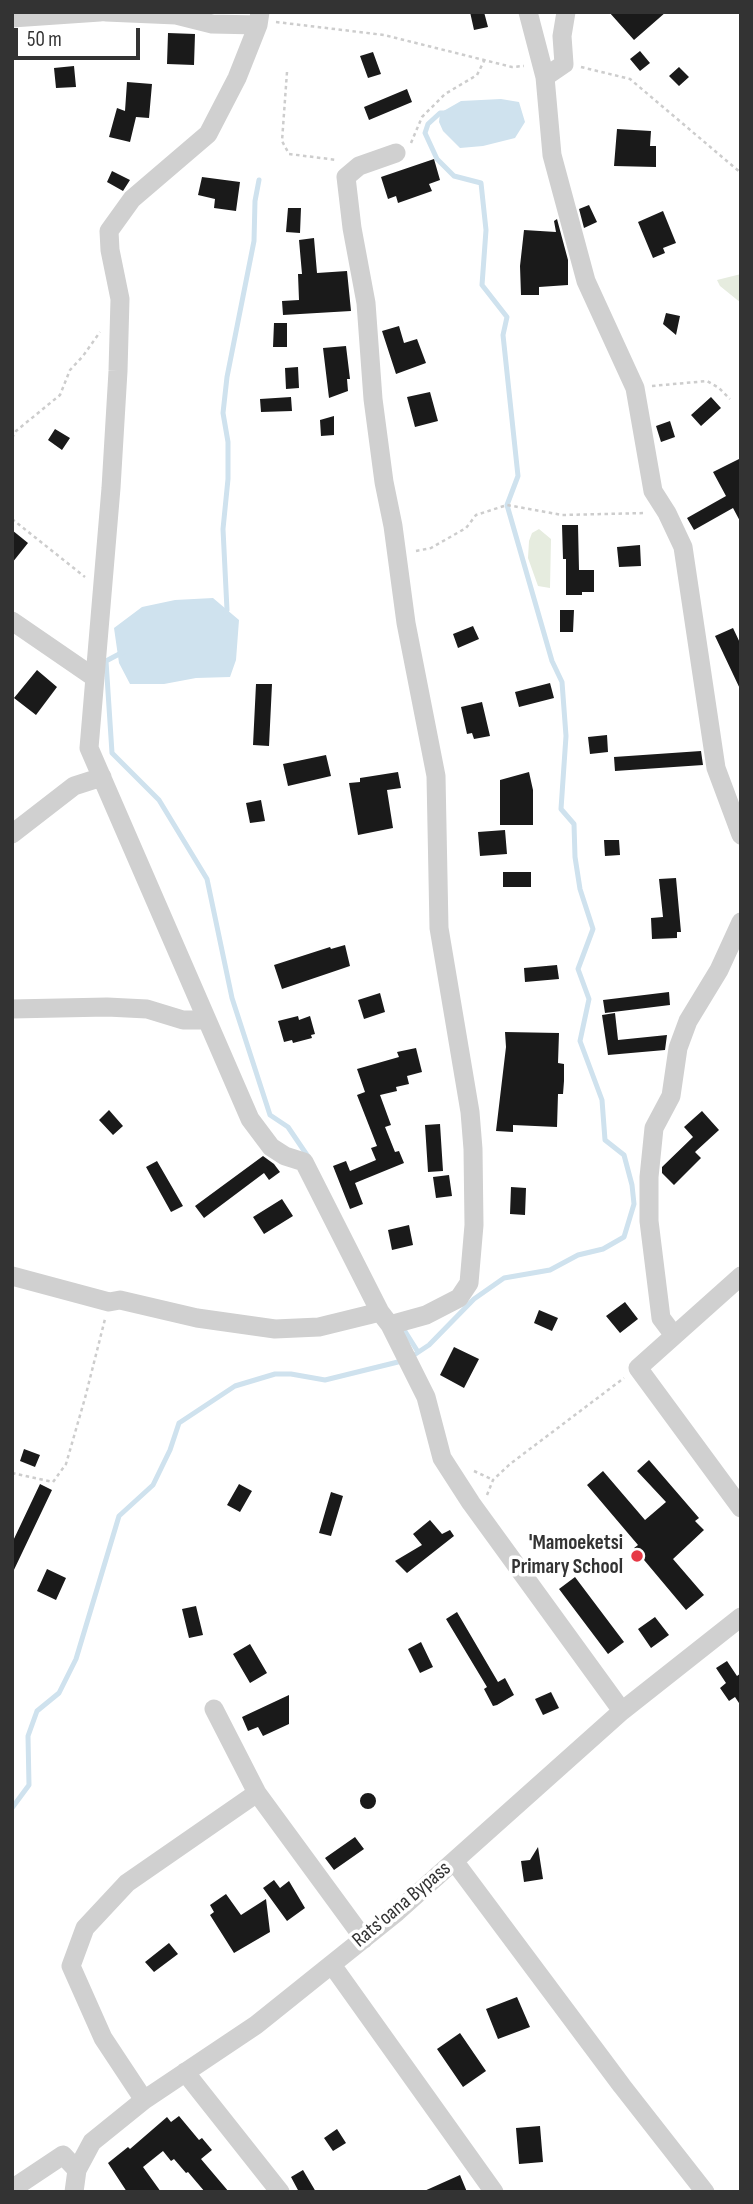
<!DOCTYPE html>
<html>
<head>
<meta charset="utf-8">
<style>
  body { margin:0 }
  #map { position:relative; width:753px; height:2204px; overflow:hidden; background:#fff; font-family:"Sofia Sans Condensed",sans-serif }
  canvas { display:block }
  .frame { position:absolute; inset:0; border:14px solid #333; pointer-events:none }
  .scale { position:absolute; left:14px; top:28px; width:126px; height:32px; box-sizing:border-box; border:4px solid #333; border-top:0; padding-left:9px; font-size:21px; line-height:24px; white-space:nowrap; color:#333; -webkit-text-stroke:5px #fff; paint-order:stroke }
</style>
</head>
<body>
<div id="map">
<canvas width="753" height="2204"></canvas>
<div class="frame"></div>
<div class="scale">50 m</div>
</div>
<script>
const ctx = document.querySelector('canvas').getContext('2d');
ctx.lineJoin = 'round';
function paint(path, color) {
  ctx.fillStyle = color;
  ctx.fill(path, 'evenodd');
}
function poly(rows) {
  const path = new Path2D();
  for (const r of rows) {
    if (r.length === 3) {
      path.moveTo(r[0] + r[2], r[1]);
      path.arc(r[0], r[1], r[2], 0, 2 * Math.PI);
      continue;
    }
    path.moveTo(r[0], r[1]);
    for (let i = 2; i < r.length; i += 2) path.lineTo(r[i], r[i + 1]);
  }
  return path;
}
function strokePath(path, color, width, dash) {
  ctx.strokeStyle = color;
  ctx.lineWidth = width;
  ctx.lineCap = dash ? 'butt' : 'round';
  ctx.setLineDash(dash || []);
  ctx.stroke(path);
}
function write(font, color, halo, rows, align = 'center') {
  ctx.font = font + ' "Sofia Sans Condensed",sans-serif';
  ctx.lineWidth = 7;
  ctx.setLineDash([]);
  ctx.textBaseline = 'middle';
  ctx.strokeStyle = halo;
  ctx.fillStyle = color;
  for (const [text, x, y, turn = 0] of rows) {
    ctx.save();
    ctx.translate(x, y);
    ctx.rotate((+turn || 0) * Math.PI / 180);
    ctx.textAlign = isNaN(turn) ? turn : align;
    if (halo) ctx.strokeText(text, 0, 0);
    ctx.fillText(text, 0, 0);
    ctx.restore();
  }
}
const green = poly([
  [741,274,741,303,720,286,717,280],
  [539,529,551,539,550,588,538,586,528,558,529,541,532,533]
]);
const water = poly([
  [501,99,519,102,525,122,515,138,483,146,460,148,443,131,439,122,440,113,461,101],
  [213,598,239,620,236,660,230,677,196,678,164,684,130,684,119,663,114,628,142,607,175,600]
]);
const stream = poly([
  [225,614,227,610,223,529,228,479,228,442,223,413,227,377,254,241,255,201,259,180],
  [123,652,106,661,112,753,159,800,207,879,232,998,270,1115,288,1127,309,1158],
  [401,1325,418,1352],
  [411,1357,429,1345,474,1299,504,1278,550,1270,578,1255,603,1249,624,1237,634,1204,632,1185,624,1155,605,1140,602,1100,580,1041,589,999,578,969,593,929,580,889,575,857,574,824,561,809,566,736,562,682,552,661,507,505,518,476,503,335,507,317,482,285,486,230,481,183,454,176,437,159,425,133,428,124,440,113,446,113],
  [12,1808,29,1785,28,1736,37,1711,59,1693,76,1659,119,1516,153,1485,170,1450,179,1423,235,1386,275,1374,291,1374,325,1380,402,1361]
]);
const building = poly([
  [470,12,484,12,488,27,474,30],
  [609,12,666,12,634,40],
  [168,33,195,34,194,65,167,64],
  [640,51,650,63,640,71,630,59],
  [373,52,381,74,368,78,360,56],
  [74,66,76,87,56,88,54,68],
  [679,67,689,77,679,86,669,76],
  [127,82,152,84,149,118,136,117,130,142,109,137,117,108,125,111],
  [407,89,412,102,369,120,364,107],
  [617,129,651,131,650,146,656,146,656,167,614,166],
  [434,159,440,180,429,184,432,191,398,203,396,196,388,199,381,177],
  [112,171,130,180,123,191,107,182],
  [202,177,240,182,236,211,214,208,215,199,198,195],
  [589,205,597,222,584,228,579,209],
  [288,208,301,208,300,233,286,232],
  [663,211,676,243,663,248,665,253,653,258,638,222],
  [557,219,568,260,568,285,539,287,539,295,521,295,520,266,524,230,556,232,554,221],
  [314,238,317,273,347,271,351,311,283,315,282,301,299,300,298,274,302,274,299,240],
  [666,313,680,316,676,335,663,324],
  [274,323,287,323,287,347,273,347],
  [399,326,404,343,417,339,426,363,396,374,382,331],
  [346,346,350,379,347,379,348,391,329,398,323,348],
  [298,367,299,388,286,389,285,368],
  [430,392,438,421,415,427,407,397],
  [291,397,292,411,261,412,260,399],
  [711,397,721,408,701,426,691,415],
  [334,416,334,435,321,436,320,420],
  [670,421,675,437,661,442,656,426],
  [55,429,70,438,62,450,48,440],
  [741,458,741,523,733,508,694,530,687,518,726,496,713,472],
  [562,525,578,525,579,570,594,570,594,592,582,592,582,595,566,595,566,559,563,559],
  [12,530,28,543,12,563],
  [640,545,641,566,619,567,617,547],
  [560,610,574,610,573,632,560,632],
  [473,626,479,639,458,648,453,634],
  [733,628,741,645,741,691,715,636],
  [37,670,57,687,36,715,14,698],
  [550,683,554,698,519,707,515,692],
  [256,684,272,684,269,746,253,745],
  [482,702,490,736,474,739,472,733,467,734,461,707],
  [607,735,608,752,590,754,588,737],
  [701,751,703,765,615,771,614,757],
  [326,755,331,776,288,786,283,764],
  [398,772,401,788,387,790,393,828,358,835,349,783,360,782,360,778],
  [529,772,533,790,533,825,500,825,500,780],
  [261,800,265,821,250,823,246,803],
  [505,830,507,854,480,856,478,832],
  [604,840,619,840,620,855,605,856],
  [503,872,531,872,531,887,503,887],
  [676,878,681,932,677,932,677,938,652,939,651,918,663,917,659,879],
  [345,945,350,966,282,989,274,965,330,947,331,949],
  [557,965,559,979,525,982,524,968],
  [669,992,670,1005,605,1013,603,1000],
  [380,993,385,1012,364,1019,358,1000],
  [615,1013,618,1040,667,1035,665,1050,608,1055,602,1015],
  [298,1016,299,1020,310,1016,315,1034,311,1035,312,1038,293,1043,292,1040,284,1042,278,1021],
  [505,1032,559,1033,558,1063,564,1064,564,1081,563,1094,558,1094,557,1127,513,1125,513,1132,496,1131,506,1047],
  [416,1048,422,1072,407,1076,409,1084,396,1087,397,1091,380,1095,391,1125,385,1127,395,1152,399,1151,404,1163,355,1183,363,1204,350,1209,333,1166,346,1161,350,1171,376,1160,371,1148,377,1146,357,1095,365,1092,357,1069,399,1057,397,1052],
  [109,1110,123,1126,113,1135,99,1120],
  [702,1111,719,1130,695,1152,701,1158,674,1185,662,1173,662,1167,693,1137,684,1127],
  [440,1124,443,1171,428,1172,425,1125],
  [263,1156,274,1164,280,1172,269,1180,264,1173,204,1218,195,1206],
  [157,1161,183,1206,171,1212,146,1167],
  [449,1175,452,1196,436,1198,433,1177],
  [511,1187,526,1188,525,1215,510,1214],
  [282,1199,293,1216,264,1234,253,1217],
  [409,1225,413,1245,392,1250,388,1230],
  [625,1302,638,1319,620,1333,606,1316],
  [539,1310,558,1318,552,1331,534,1323],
  [454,1347,479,1359,464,1388,440,1375],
  [24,1449,40,1455,35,1467,20,1461],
  [649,1460,699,1518,695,1521,704,1530,673,1559,704,1595,686,1610,634,1548,638,1545,587,1485,603,1471,645,1520,666,1502,637,1471],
  [40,1484,52,1490,12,1574,12,1543],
  [239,1484,252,1491,240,1512,227,1505],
  [331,1492,343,1496,331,1536,319,1533],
  [430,1520,442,1534,450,1530,454,1536,407,1573,395,1561,422,1545,413,1534],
  [47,1569,66,1578,56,1600,37,1591],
  [575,1577,624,1642,608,1654,559,1589],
  [196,1606,203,1635,189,1638,182,1609],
  [457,1612,498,1682,505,1678,514,1695,497,1705,493,1706,484,1689,487,1687,446,1619],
  [655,1617,669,1635,651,1648,638,1629],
  [421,1642,433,1667,420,1673,408,1649],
  [250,1644,267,1673,250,1683,233,1654],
  [727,1661,737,1676,741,1673,741,1706,735,1697,729,1701,720,1688,726,1683,716,1668],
  [551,1692,559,1708,543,1715,535,1699],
  [289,1695,289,1724,263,1736,258,1727,248,1731,242,1717],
  [368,1801,8],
  [355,1837,364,1849,334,1870,325,1858],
  [538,1847,543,1879,524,1882,521,1861,530,1860],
  [274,1880,280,1888,289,1881,305,1908,287,1921,263,1888],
  [226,1894,241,1915,266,1899,270,1932,234,1953,210,1915,214,1912,210,1905],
  [169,1943,178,1954,154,1972,145,1962],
  [517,1997,530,2027,498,2039,486,2009],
  [460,2033,486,2071,463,2087,437,2049],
  [179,2116,199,2140,202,2138,212,2150,201,2159,229,2192,205,2192,188,2172,186,2173,174,2159,171,2161,163,2151,143,2167,161,2192,127,2192,108,2163,128,2147,130,2149,167,2117,171,2122],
  [540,2126,543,2162,519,2164,516,2128],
  [337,2129,346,2143,333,2151,324,2138],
  [303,2170,316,2192,299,2192,291,2177],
  [460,2175,467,2192,422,2192]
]);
const path = poly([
  [276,22,384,35,512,67,524,66],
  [581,67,630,79,741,173],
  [287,72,282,141,289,154,337,160],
  [411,143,422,117,445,94,477,75,485,59],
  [652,386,707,381,719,388,730,399],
  [12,438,16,431,60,395,70,370,83,356,100,332],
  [12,519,85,577],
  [416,551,431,548,466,528,476,515,507,505,562,515,646,513],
  [474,1471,493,1480],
  [12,1473,53,1482,66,1464,85,1398,105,1319],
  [487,1495,493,1480,510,1464,624,1378]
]);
const minor = poly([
  [106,12,176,15,212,24,258,25],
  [260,12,258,25,237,78,208,134,132,199,109,231,110,250,120,299,118,371,111,488,89,748,250,1119,271,1147,285,1156,304,1162,380,1312,390,1325,426,1397,442,1458,471,1503,622,1711],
  [528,12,545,77,552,155,586,281,635,388,653,491,667,513,683,547,716,768,741,835],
  [12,18,100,12],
  [545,77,564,64,562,36,566,12],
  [12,621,95,678],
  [12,834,74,786,102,777],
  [12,1009,107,1007,147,1009,183,1020,207,1020],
  [12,1276,109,1302,120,1300,197,1318,275,1329,319,1327,380,1312],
  [741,1276,638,1368,741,1508],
  [390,1325,426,1315,459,1298,469,1283,474,1225,473,1149,470,1112,439,928,436,776,406,623,393,526,384,482,373,399,366,303,352,228,346,177,359,166,396,153],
  [673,1334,661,1318,649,1221,649,1177,654,1128,671,1096,678,1048,688,1021,719,970,741,922],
  [214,1709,257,1793,364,1939],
  [454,1861,622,2086,705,2192],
  [332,1965,494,2192],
  [185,2072,280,2192],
  [144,2100,103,2038,71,1966,85,1928,127,1883,257,1793],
  [12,2189,63,2155,77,2170],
  [74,2192,77,2170,92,2142,144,2100,256,2025,397,1912,622,1711,741,1617]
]);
const markers = [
  [637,1556,7,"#e63946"]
];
const poiNames = [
  ["'Mamoeketsi",623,1544],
  ["Primary School",623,1568]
];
const streetNames = [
  ["Rats'oana Bypass",402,1905,-40]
];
paint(green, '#e6ecdf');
paint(water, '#cfe2ee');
strokePath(stream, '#cfe2ee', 5);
paint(building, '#1a1a1a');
strokePath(path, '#cdcdcd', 2.5, [3.5, 3.5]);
strokePath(minor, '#d0d0d0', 19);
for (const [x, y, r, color] of markers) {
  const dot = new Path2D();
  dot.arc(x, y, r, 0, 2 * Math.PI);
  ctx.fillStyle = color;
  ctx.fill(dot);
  strokePath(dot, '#fff', 2.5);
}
write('bold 21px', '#333', '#fff', poiNames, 'right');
write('21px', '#333', '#fff', streetNames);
</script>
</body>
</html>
